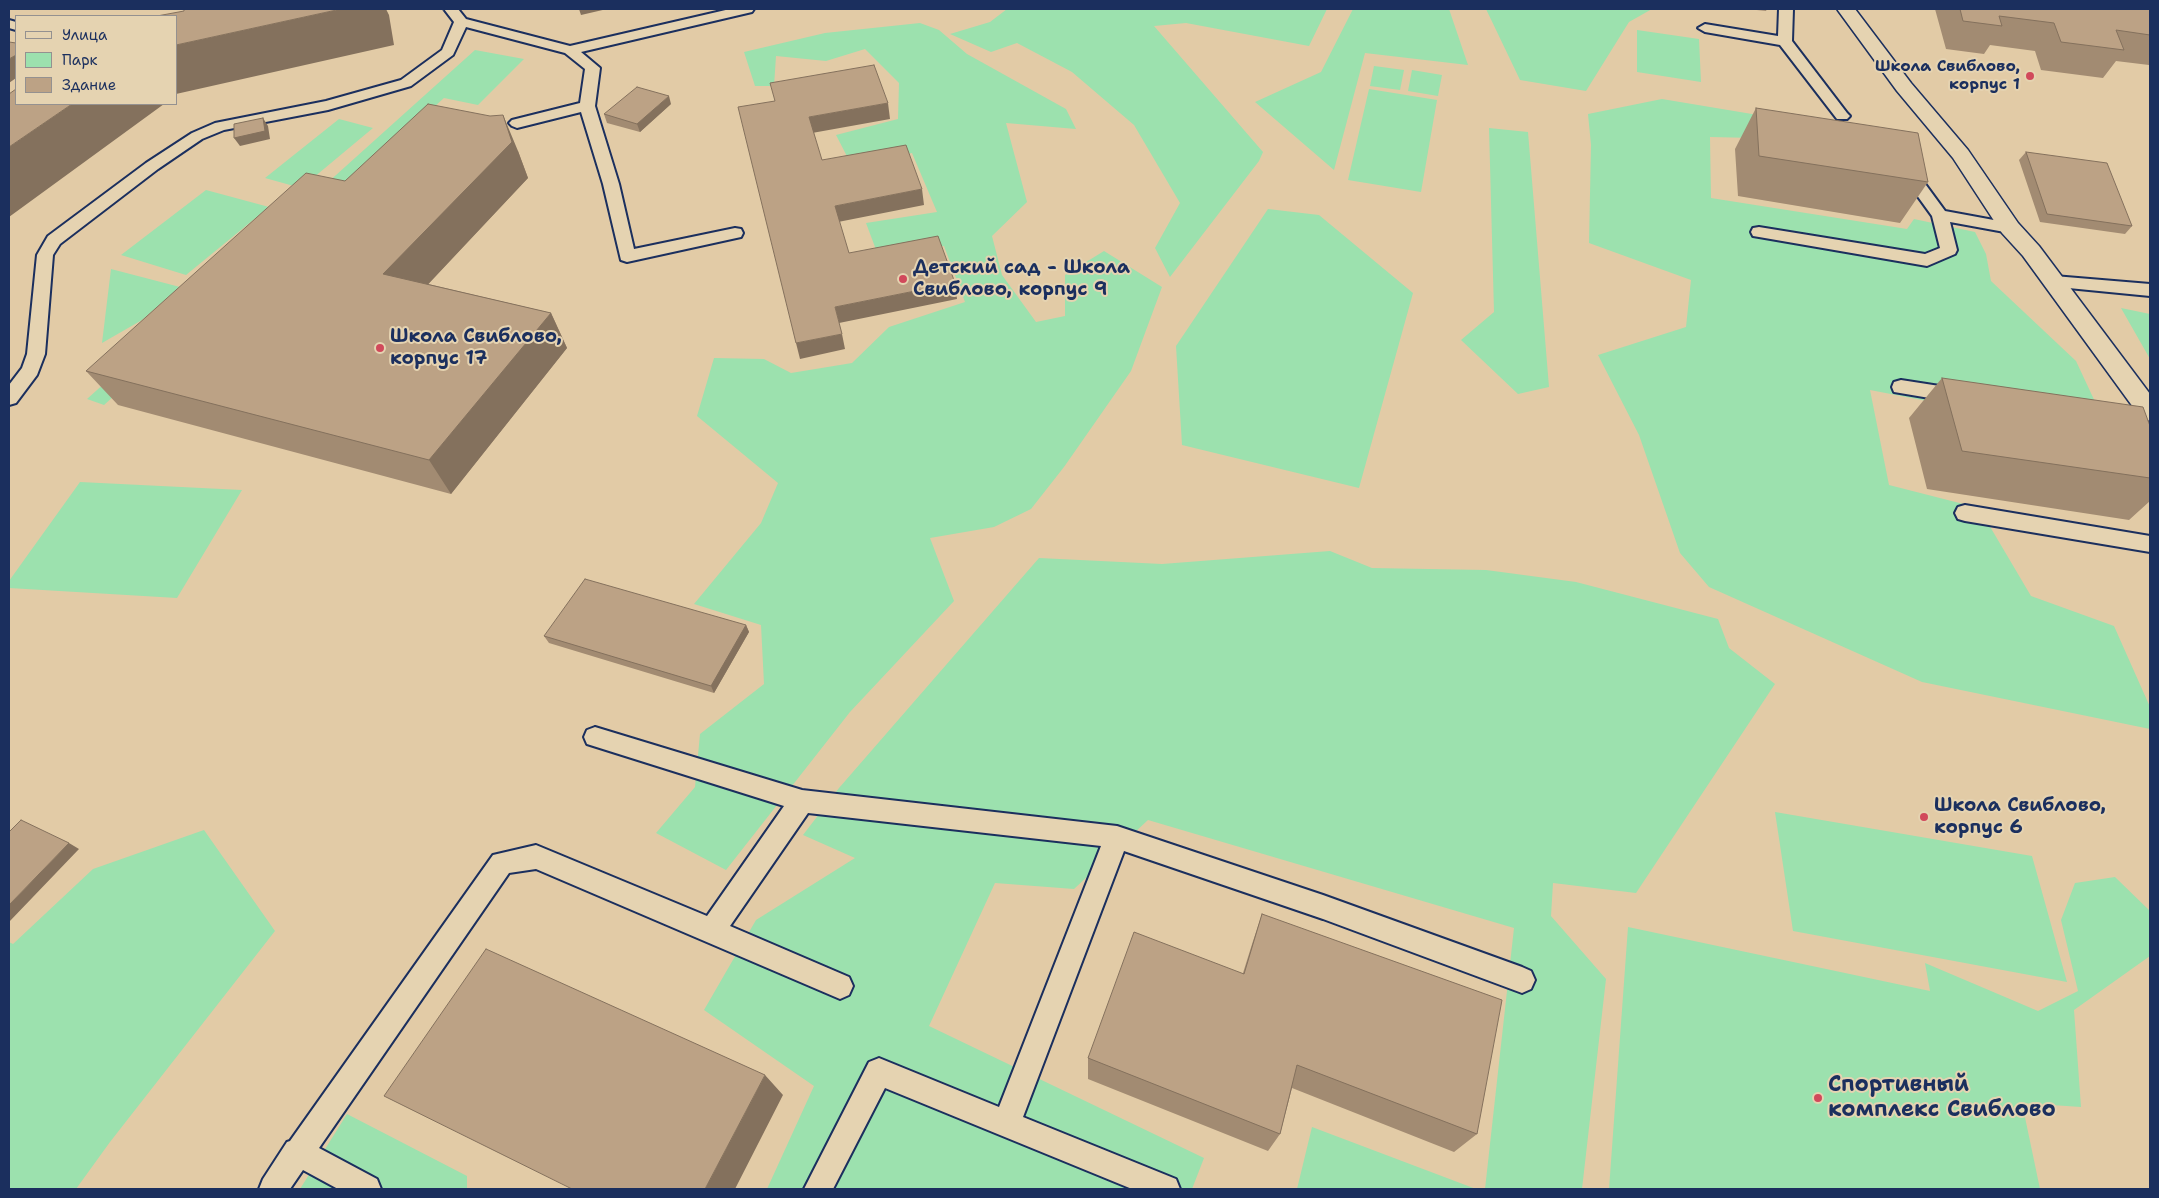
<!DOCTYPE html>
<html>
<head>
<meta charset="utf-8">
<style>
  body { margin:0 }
  #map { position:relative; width:2159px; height:1198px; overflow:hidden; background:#e2cba6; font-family:"Shantell Sans",sans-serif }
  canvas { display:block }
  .frame { position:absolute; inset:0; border:10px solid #1b2f5e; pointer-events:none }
  .legend { position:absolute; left:15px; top:15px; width:162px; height:90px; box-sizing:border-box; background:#e5d3b1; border:1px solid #949190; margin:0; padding:6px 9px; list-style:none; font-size:15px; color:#1b2f5e }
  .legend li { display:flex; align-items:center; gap:10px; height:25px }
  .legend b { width:25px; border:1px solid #949190 }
</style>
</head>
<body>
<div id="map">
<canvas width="2159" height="1198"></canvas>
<div class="frame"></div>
<ul class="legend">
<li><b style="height:6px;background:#e5d3b1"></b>Улица</li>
<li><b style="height:14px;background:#9ce1ae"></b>Парк</li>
<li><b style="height:14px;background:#bca285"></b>Здание</li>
</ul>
</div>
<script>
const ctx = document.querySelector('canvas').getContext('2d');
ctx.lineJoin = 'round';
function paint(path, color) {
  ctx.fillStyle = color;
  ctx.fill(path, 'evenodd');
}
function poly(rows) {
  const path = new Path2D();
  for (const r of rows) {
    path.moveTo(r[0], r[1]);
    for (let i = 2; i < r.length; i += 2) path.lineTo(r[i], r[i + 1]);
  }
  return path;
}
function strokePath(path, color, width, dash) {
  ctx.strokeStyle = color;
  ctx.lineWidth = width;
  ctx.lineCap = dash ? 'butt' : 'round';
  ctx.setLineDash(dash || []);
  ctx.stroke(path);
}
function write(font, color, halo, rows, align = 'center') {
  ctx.font = font + ' "Shantell Sans",sans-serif';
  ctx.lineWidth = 4;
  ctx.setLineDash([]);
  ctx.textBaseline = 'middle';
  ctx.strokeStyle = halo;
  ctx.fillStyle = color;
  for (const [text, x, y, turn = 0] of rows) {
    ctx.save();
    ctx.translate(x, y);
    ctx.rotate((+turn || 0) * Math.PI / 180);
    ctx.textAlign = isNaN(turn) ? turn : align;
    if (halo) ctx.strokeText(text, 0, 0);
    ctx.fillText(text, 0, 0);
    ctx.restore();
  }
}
const green = poly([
  [1007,9,1327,9,1309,46,1186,23,1154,26,1263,152,1259,161,1170,277,1155,248,1180,203,1134,125,1072,72,1017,43,991,52,950,34,990,22],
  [1353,9,1449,9,1468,65,1365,53,1334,170,1255,102,1321,72],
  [1486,9,1652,9,1629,22,1586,91,1520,80],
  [920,23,939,30,967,54,1066,109,1076,129,1006,123,1027,202,992,236,1002,275,1036,322,1065,316,1065,275,1104,251,1162,287,1131,371,1064,467,1031,509,994,527,930,538,954,601,850,712,726,870,656,833,695,787,700,734,764,684,761,625,694,604,761,523,778,483,697,416,714,358,764,359,791,373,852,363,889,327,965,302,944,246,878,255,866,223,937,212,912,153,851,164,836,135,898,119,899,83,865,49,826,61,776,56,774,86,755,86,744,52,825,33],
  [1637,30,1699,39,1701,82,1637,72],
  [475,50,524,59,478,105,444,98,104,405,87,399],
  [1374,66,1404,70,1400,90,1370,86],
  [1412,70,1442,75,1438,96,1408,91],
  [1369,89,1437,100,1421,192,1348,180],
  [1662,99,1758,115,1755,138,1710,137,1711,198,1907,229,1914,219,1975,232,1986,254,1991,281,2076,361,2104,421,2082,431,1870,390,1889,485,1979,508,2031,596,2114,626,2150,707,2150,729,1922,682,1709,587,1680,553,1639,435,1598,355,1686,327,1691,280,1589,243,1591,145,1588,114],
  [339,119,373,128,301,188,265,178],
  [1489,128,1528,132,1549,387,1518,394,1461,340,1494,312],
  [206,190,269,207,186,275,121,255],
  [1268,209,1319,215,1413,293,1359,488,1182,445,1176,346],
  [111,269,180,287,142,320,102,343],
  [2121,308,2150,314,2150,359],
  [80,482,242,490,177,598,9,588,9,581],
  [1330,551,1372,568,1486,570,1576,582,1718,619,1729,648,1775,684,1636,893,1553,883,1551,916,1606,979,1582,1189,1485,1189,1514,928,1148,820,1074,889,995,883,929,1026,1204,1158,1192,1189,767,1189,814,1086,704,1010,756,920,855,858,803,835,839,788,1039,558,1162,564],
  [1775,812,2032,856,2067,982,1793,931],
  [204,830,275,931,110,1142,76,1189,9,1189,9,942,13,944,93,869],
  [2115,877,2150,911,2150,956,2074,1010,2081,1107,2022,1103,2040,1189,1609,1189,1628,927,1930,991,1925,963,2038,1011,2078,991,2061,920,2075,883],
  [347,1114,467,1176,467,1189,300,1189],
  [1312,1127,1476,1189,1297,1189]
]);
const lane = poly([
  [444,9,458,9,466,19,570,46,730,9,754,9,752,12,581,52,600,68,595,106,619,184,634,249,735,228,741,229,743,233,741,237,627,262,621,260,603,184,581,112,517,128,512,126,509,123,512,120,580,103,585,69,565,53,466,27,453,55,411,86,328,110,224,130,202,139,158,169,60,244,53,255,45,354,37,375,16,403,9,405,9,385,22,368,27,354,37,255,48,236,146,163,192,133,215,123,326,101,401,80,442,50,454,22,444,9],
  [1779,9,1793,9,1792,41,1847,113,1850,116,1847,119,1837,119,1780,45,1705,32,1698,28,1705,24,1778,36,1779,9],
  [9,20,16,22,16,30,9,28,9,20],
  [1906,164,1912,166,1945,211,2010,223,2016,224,2018,228,2016,232,2010,233,1950,222,1957,250,1955,254,1927,266,1759,237,1753,236,1751,232,1753,228,1759,227,1925,254,1940,248,1932,216,1898,169,1900,166,1906,164],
  [2054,276,2150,284,2150,296,2048,286,2045,282,2048,278,2054,276],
  [1901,380,1959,389,1966,391,1968,396,1966,401,1959,403,1894,392,1892,387,1894,382,1901,380],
  [1965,505,2150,536,2150,552,1965,521,1958,519,1955,513,1958,507,1965,505],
  [595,727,802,790,1117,826,1323,895,1522,967,1531,971,1535,980,1531,989,1522,993,1323,919,1124,851,1023,1117,1176,1179,1180,1189,1132,1189,885,1088,833,1189,804,1189,869,1062,879,1058,999,1107,1101,846,808,813,730,926,849,977,853,986,849,995,840,999,536,869,509,873,319,1148,377,1179,381,1189,338,1189,303,1170,290,1189,259,1189,263,1179,287,1142,290,1141,493,855,536,845,707,916,784,806,587,744,584,737,587,730,595,727]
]);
const street = poly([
  [1837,9,1855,9,1911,83,1968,150,2018,223,2039,246,2150,394,2150,421,2141,418,2023,256,2002,233,1953,158,1897,91,1837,9]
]);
const wall = poly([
  [1747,9,1767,9,1766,11],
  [1935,9,2150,9,2150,69,2149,65,2116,61,2103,78,2041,70,2035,51,1990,45,1984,54,1946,49],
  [671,104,640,132,607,123,604,114],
  [1756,108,1928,182,1900,223,1738,196,1735,149],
  [518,151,528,178,428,284,551,313,567,348,451,494,118,405,86,371],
  [2026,152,2132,226,2125,234,2040,222,2019,160],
  [1942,378,2150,426,2150,501,2129,520,1927,489,1909,418],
  [746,625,749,632,714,693,549,643,544,636],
  [1262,914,1477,1134,1454,1152,1292,1088,1280,1134,1268,1151,1088,1079,1088,1058,1243,973,1253,941]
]);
const shadedWall = poly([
  [341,9,386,9,389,15,394,45,176,94,176,45],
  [579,9,607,9,581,15],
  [16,55,16,78,9,83,9,59],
  [669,96,671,104,640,132,637,124],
  [888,103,890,119,812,133,809,117],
  [72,104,164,104,9,217,9,147],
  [503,115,518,151,528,178,404,310,383,274],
  [263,118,268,126,270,139,240,146,234,138],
  [922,189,924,205,838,222,835,206],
  [955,283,957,299,839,323,835,307],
  [551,313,567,348,451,494,429,460],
  [842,334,845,349,800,359,796,343],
  [746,625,749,632,714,693,711,686],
  [69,843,79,849,9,922,9,905],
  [765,1075,783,1095,735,1189,705,1189]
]);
const building = poly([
  [184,9,341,9,176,45,176,16,157,16,184,11,184,9],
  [1960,9,2150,9,2150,35,2116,30,2124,50,2061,42,2054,23,1999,16,2002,26,1963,21,1960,9],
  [9,42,16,43,16,55,9,59,9,42],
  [874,65,888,103,809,117,822,160,906,145,922,189,835,206,849,253,938,236,955,283,835,307,842,334,796,343,738,107,775,101,770,83,874,65],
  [637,87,669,96,637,124,604,114,637,87],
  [16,89,16,104,72,104,9,147,9,94,16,89],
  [428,104,490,116,503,115,512,142,383,274,551,313,429,460,86,371,306,173,345,181,428,104],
  [1756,108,1918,133,1928,182,1759,156,1756,108],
  [263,118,265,131,234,138,234,124,263,118],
  [2026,152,2107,163,2132,226,2047,214,2026,152],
  [1942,378,2143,407,2150,426,2150,478,1962,451,1942,378],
  [585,579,746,625,711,686,544,636,585,579],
  [21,820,69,843,9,905,9,832,21,820],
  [1262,914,1502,1000,1477,1134,1297,1065,1280,1134,1088,1058,1134,932,1244,974,1262,914],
  [486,949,765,1075,705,1189,572,1189,384,1096,486,949]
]);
const markers = [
  [2030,76,5,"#d1495b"],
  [903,279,5,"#d1495b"],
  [380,348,5,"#d1495b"],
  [1924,817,5,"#d1495b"],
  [1818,1098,5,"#d1495b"]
];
const farPoinames = [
  ["Школа Свиблово,",2020,67],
  ["корпус 1",2020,85]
];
const poiNames = [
  ["Детский сад - Школа",913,268],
  ["Свиблово, корпус 9",913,290],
  ["Школа Свиблово,",390,337],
  ["корпус 17",390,359],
  ["Школа Свиблово,",1934,806],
  ["корпус 6",1934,828]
];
const nearPoinames = [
  ["Спортивный",1828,1085],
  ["комплекс Свиблово",1828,1110]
];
paint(green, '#9ce1ae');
strokePath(lane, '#1b2f5e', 4);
strokePath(street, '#1b2f5e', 3);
paint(lane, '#e5d3b1');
paint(street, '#e5d3b1');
paint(wall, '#a28b72');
paint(shadedWall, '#84715d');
paint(building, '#bca285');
strokePath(building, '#84715d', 1);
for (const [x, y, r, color] of markers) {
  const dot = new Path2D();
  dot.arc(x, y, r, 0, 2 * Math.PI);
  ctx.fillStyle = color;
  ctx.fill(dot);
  strokePath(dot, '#e5d3b1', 2);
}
write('bold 16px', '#1b2f5e', '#e5d3b1', farPoinames, 'right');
write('bold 19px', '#1b2f5e', '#e5d3b1', poiNames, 'left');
write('bold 22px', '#1b2f5e', '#e5d3b1', nearPoinames, 'left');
</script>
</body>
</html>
